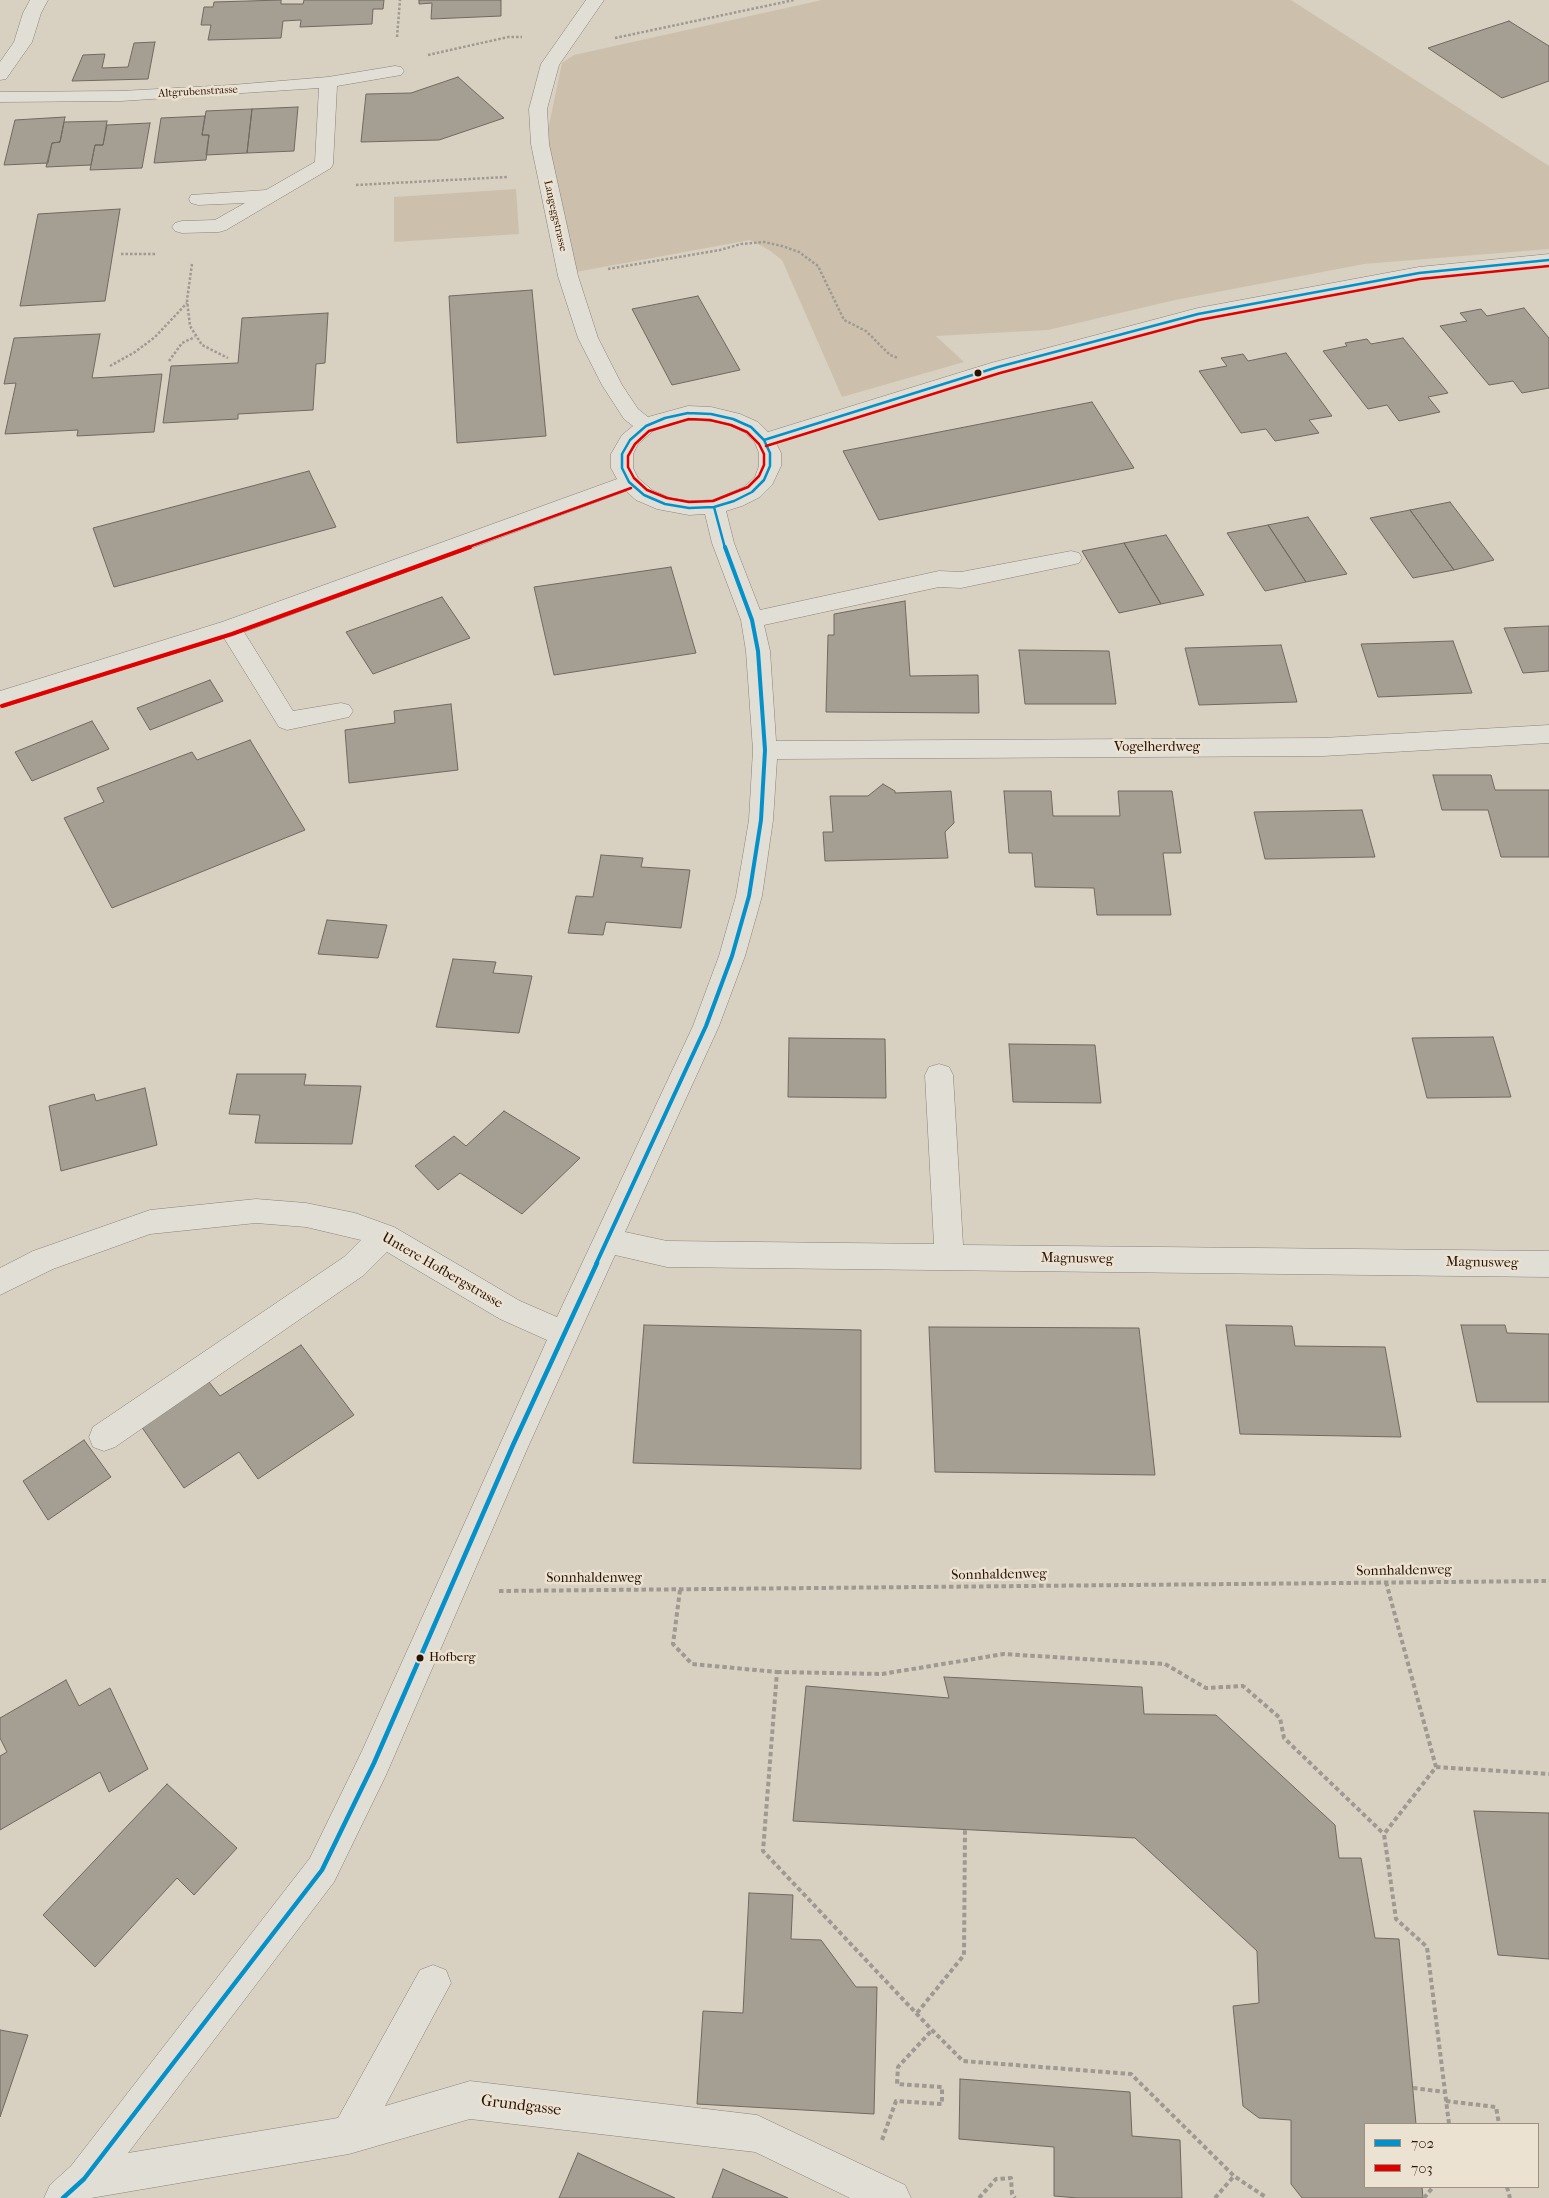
<!DOCTYPE html>
<html>
<head>
<meta charset="utf-8">
<style>
  body { margin:0 }
  #map { position:relative; width:1549px; height:2198px; overflow:hidden; background:#d8d0c1; font-family:"IM FELL French Canon",serif }
  canvas { display:block }
  .legend { position:absolute; left:1364px; top:2123px; width:175px; height:65px; box-sizing:border-box; background:#ece2d1; border:1px solid #9e8f7f; margin:0; padding:6px 9px; list-style:none; font-size:15px; color:#281205 }
  .legend li { display:flex; align-items:center; gap:10px; height:25px }
  .legend b { width:25px; border:1px solid #9e8f7f }
</style>
</head>
<body>
<div id="map">
<canvas width="1549" height="2198"></canvas>
<ul class="legend">
<li><b style="height:6px;background:#0491ca"></b>702</li>
<li><b style="height:6px;background:#e00000"></b>703</li>
</ul>
</div>
<script>
const ctx = document.querySelector('canvas').getContext('2d');
ctx.lineJoin = 'round';
function paint(path, color) {
  ctx.fillStyle = color;
  ctx.fill(path, 'evenodd');
}
function poly(rows) {
  const path = new Path2D();
  for (const r of rows) {
    path.moveTo(r[0], r[1]);
    for (let i = 2; i < r.length; i += 2) path.lineTo(r[i], r[i + 1]);
  }
  return path;
}
function strokePath(path, color, width, dash) {
  ctx.strokeStyle = color;
  ctx.lineWidth = width;
  ctx.lineCap = dash ? 'butt' : 'round';
  ctx.setLineDash(dash || []);
  ctx.stroke(path);
}
function write(font, color, halo, rows, align = 'center') {
  ctx.font = font + ' "IM FELL French Canon",serif';
  ctx.lineWidth = 5;
  ctx.setLineDash([]);
  ctx.textBaseline = 'middle';
  ctx.strokeStyle = halo;
  ctx.fillStyle = color;
  for (const [text, x, y, turn = 0] of rows) {
    ctx.save();
    ctx.translate(x, y);
    ctx.rotate((+turn || 0) * Math.PI / 180);
    ctx.textAlign = isNaN(turn) ? turn : align;
    if (halo) ctx.strokeText(text, 0, 0);
    ctx.fillText(text, 0, 0);
    ctx.restore();
  }
}
const green = poly([
  [822,0,1291,0,1549,166,1549,249,1364,264,1175,300,1048,330,936,336,964,362,842,397,782,260,769,250,750,240,576,272,546,139,562,63,574,55],
  [516,189,519,234,394,242,394,197]
]);
const building = poly([
  [281,0,281,4,303,4,304,0,384,0,383,9,373,9,372,24,300,27,301,20,283,21,281,38,208,40,211,25,201,25,204,7,213,7,214,2,281,0],
  [419,0,501,0,501,16,431,19,432,3,419,4,419,0],
  [1509,21,1549,46,1549,81,1502,98,1428,48,1509,21],
  [155,42,148,79,72,81,83,55,105,54,102,68,128,67,134,43,155,42],
  [458,77,504,118,439,140,361,142,366,94,411,93,458,77],
  [298,107,294,151,247,153,252,109,298,107],
  [252,109,247,153,206,155,209,135,202,135,206,111,252,109],
  [205,116,202,135,209,135,206,160,154,163,161,118,205,116],
  [65,117,60,142,52,143,48,163,4,165,15,120,65,117],
  [107,121,103,145,95,145,91,165,46,167,52,143,60,142,64,122,107,121],
  [150,123,142,168,90,170,95,145,103,145,107,125,150,123],
  [120,209,105,301,20,306,38,214,120,209],
  [532,290,546,436,457,443,449,296,532,290],
  [698,296,740,370,672,385,632,309,698,296],
  [1524,308,1549,338,1549,388,1522,393,1513,381,1489,385,1440,326,1467,321,1460,313,1481,309,1487,316,1524,308],
  [328,313,325,363,316,364,313,410,238,414,238,419,163,423,171,366,238,363,242,318,328,313],
  [100,334,92,378,162,374,154,432,77,436,78,430,5,434,16,383,4,384,14,338,100,334],
  [1403,338,1448,393,1428,397,1440,412,1399,421,1387,405,1368,409,1323,351,1347,346,1345,343,1367,339,1371,344,1403,338],
  [1286,353,1332,416,1309,420,1319,433,1275,441,1266,429,1241,433,1199,371,1227,366,1221,358,1243,354,1248,361,1286,353],
  [1092,402,1134,468,879,520,843,451,1092,402],
  [309,471,336,527,114,587,93,528,309,471],
  [1450,502,1494,560,1454,570,1410,510,1450,502],
  [1410,510,1454,570,1413,578,1370,518,1410,510],
  [1308,517,1347,574,1306,582,1268,525,1308,517],
  [1268,525,1306,582,1265,591,1227,533,1268,525],
  [1166,535,1204,595,1161,604,1124,543,1166,535],
  [1124,543,1161,604,1119,613,1082,551,1124,543],
  [671,567,696,653,554,675,534,587,671,567],
  [442,597,470,638,373,674,346,632,442,597],
  [905,601,910,676,978,675,979,713,826,712,828,635,834,635,834,614,905,601],
  [1549,626,1549,671,1523,673,1504,628,1549,626],
  [1453,641,1472,693,1378,697,1361,644,1453,641],
  [1281,645,1297,702,1199,705,1185,648,1281,645],
  [1019,650,1109,651,1116,704,1025,704,1019,650],
  [210,680,223,701,150,730,137,708,210,680],
  [451,704,458,770,349,783,345,730,395,723,394,711,451,704],
  [92,721,109,749,32,781,15,752,92,721],
  [250,740,305,830,112,908,64,818,104,802,97,788,192,752,197,760,250,740],
  [1433,775,1491,775,1495,790,1549,790,1549,857,1501,857,1488,810,1442,810,1433,775],
  [883,784,895,791,895,793,951,791,954,823,945,832,948,858,825,861,823,832,833,832,830,796,868,796,883,784],
  [1004,791,1051,791,1053,816,1120,816,1118,791,1172,791,1181,853,1163,853,1171,915,1097,915,1094,888,1035,887,1032,853,1009,853,1004,791],
  [1362,810,1375,857,1265,859,1254,812,1362,810],
  [601,855,643,858,641,867,690,870,681,928,606,922,603,935,568,933,576,896,593,897,601,855],
  [327,920,387,925,378,958,318,954,327,920],
  [453,959,496,962,493,973,532,976,519,1033,436,1027,453,959],
  [1493,1037,1511,1097,1427,1098,1412,1038,1493,1037],
  [789,1038,885,1039,886,1098,788,1097,789,1038],
  [1009,1044,1095,1045,1101,1103,1013,1102,1009,1044],
  [237,1074,306,1074,304,1085,361,1086,352,1144,255,1143,260,1115,229,1114,237,1074],
  [145,1088,157,1145,61,1171,49,1106,94,1094,96,1101,145,1088],
  [504,1111,580,1158,522,1214,460,1173,438,1190,415,1166,454,1136,466,1146,504,1111],
  [644,1325,861,1330,861,1469,633,1463,644,1325],
  [1226,1325,1292,1326,1295,1346,1385,1347,1401,1437,1240,1434,1226,1325],
  [1461,1325,1505,1325,1507,1333,1549,1334,1549,1402,1477,1402,1461,1325],
  [929,1327,1139,1328,1155,1475,935,1472,929,1327],
  [301,1345,354,1415,258,1479,239,1452,184,1488,141,1426,209,1382,220,1396,301,1345],
  [84,1440,111,1477,48,1520,23,1481,84,1440],
  [944,1677,1142,1687,1144,1714,1216,1715,1335,1825,1339,1858,1361,1858,1375,1938,1399,1939,1416,2124,1365,2124,1365,2187,1422,2187,1423,2198,1302,2198,1291,2184,1291,2120,1259,2118,1243,2106,1233,2006,1259,2003,1257,1951,1135,1838,793,1821,806,1686,949,1698,944,1677],
  [66,1680,79,1706,110,1688,148,1769,109,1792,100,1772,0,1830,0,1756,7,1752,0,1738,0,1718,66,1680],
  [167,1784,237,1848,194,1895,177,1878,95,1967,43,1915,167,1784],
  [1474,1811,1549,1813,1549,1959,1498,1955,1474,1811],
  [749,1893,793,1895,791,1939,821,1940,856,1987,877,1987,874,2114,697,2104,703,2011,743,2013,749,1893],
  [0,2030,28,2035,0,2117,0,2030],
  [960,2079,1130,2092,1132,2136,1180,2140,1182,2198,1078,2198,1054,2196,1054,2147,959,2139,960,2079],
  [578,2153,675,2198,559,2198,578,2153],
  [723,2169,788,2198,712,2198,723,2169]
]);
const pathFar1 = poly([
  [397,37,400,0],
  [615,38,794,0],
  [428,55,508,37,522,37],
  [356,185,507,177],
  [121,254,157,254],
  [192,264,187,300,190,326,202,345,228,358],
  [608,269,720,250,741,244,764,242,782,246,799,252,818,266,844,320,866,331,890,355,898,358],
  [169,361,182,343,195,337],
  [110,366,135,352,155,337,187,303]
]);
const path = poly([
  [1386,1582,1436,1767,1384,1834,1396,1919,1427,1947,1449,2124],
  [680,1590,673,1644,692,1664,777,1672,763,1851,932,2030,963,2061,1131,2074,1234,2176,1267,2198],
  [499,1591,1549,1581],
  [777,1672,882,1674,1004,1654,1165,1664,1206,1688,1243,1686,1280,1718,1284,1738,1384,1834],
  [1436,1767,1549,1774],
  [917,2013,964,1955,965,1830],
  [1413,2088,1445,2092],
  [1446,2101,1496,2107,1499,2124],
  [882,2140,896,2101,942,2104,942,2087,897,2084,898,2067,932,2030],
  [1507,2187,1510,2198],
  [979,2198,996,2179,1011,2178,1012,2194,1015,2198],
  [1215,2198,1234,2176],
  [1424,2198,1433,2187]
]);
const minor = poly([
  [30,0,48,0,41,13,32,42,6,79,0,80,0,62,14,42,23,13,30,0],
  [586,0,604,0,559,65,547,109,549,144,578,276,598,338,622,385,638,409,648,417,688,406,711,407,740,414,758,422,768,432,991,363,1198,308,1419,267,1549,254,1549,266,1419,279,1200,320,1005,371,776,443,781,453,781,466,772,485,760,497,742,506,726,511,734,543,760,610,939,571,961,572,1071,551,1079,553,1082,558,1079,563,1071,565,961,588,939,587,764,625,770,651,776,741,1323,738,1549,725,1549,743,1323,756,777,759,773,820,762,896,745,956,719,1026,625,1232,667,1241,934,1244,925,1075,929,1067,939,1064,949,1067,953,1075,963,1245,1549,1251,1549,1277,667,1267,615,1255,528,1447,386,1775,334,1882,128,2153,338,2118,420,1970,433,1965,446,1970,451,1983,385,2106,470,2081,757,2115,905,2185,911,2198,850,2198,755,2152,470,2119,349,2154,91,2198,44,2198,50,2185,71,2166,310,1858,362,1751,547,1340,500,1319,387,1252,364,1275,115,1447,104,1451,93,1447,89,1437,93,1427,344,1257,361,1240,306,1227,256,1223,150,1234,53,1269,0,1295,0,1268,33,1251,150,1210,256,1199,306,1203,355,1213,394,1227,520,1301,557,1317,693,1026,719,956,736,896,749,820,753,750,746,651,741,620,712,543,705,514,689,515,657,509,636,500,626,491,244,632,293,711,341,703,349,705,353,711,349,717,287,730,279,727,224,638,0,708,0,691,222,622,617,479,611,468,611,454,622,435,633,426,624,419,602,385,578,338,558,276,531,144,529,109,541,64,586,0],
  [688,420,711,421,727,424,744,432,755,443,759,453,759,466,755,477,744,487,713,500,689,501,670,498,652,490,638,478,633,468,633,454,638,444,653,431,671,423,688,420],
  [395,66,401,67,404,71,401,75,337,86,333,164,331,168,226,230,219,232,182,233,175,231,172,227,175,223,182,221,215,220,245,203,198,205,191,203,189,199,191,195,266,190,315,162,319,88,121,101,0,102,0,92,121,91,232,85,328,77,395,66]
]);
const bus1Far2 = poly([
  [688,413,711,414,733,419,751,427,764,440,770,453,770,466,764,480,752,492,734,501,714,507,689,508,665,504,644,495,629,482,622,468,622,454,630,440,646,426,665,418,688,413],
  [764,440,998,367,1198,314,1419,273,1549,260],
  [714,507,725,548]
]);
const bus1Far1 = poly([
  [596,1264,706,1026,732,956,749,896,761,820,765,750,758,651,752,620,725,547]
]);
const bus1 = poly([
  [63,2198,84,2179,322,1870,374,1763,513,1445,597,1263]
]);
const bus2Far1 = poly([
  [689,419,710,420,731,425,747,432,759,444,764,454,764,465,759,476,748,487,713,501,689,502,667,498,647,490,634,478,628,467,628,456,635,444,649,431,689,419],
  [766,446,1000,373,1199,320,1420,279,1549,266],
  [466,548,631,488]
]);
const bus2 = poly([
  [2,706,232,634,470,547]
]);
const markers = [
  [978,373,4.5,"#281205"],
  [420,1658,4.5,"#281205"]
];
const farStreetnames = [
  ["Altgrubenstrasse",198,92,-3],
  ["Langeggstrasse",555,216,77]
];
const busNames = [
  ["Hofberg",429,1658]
];
const streetNames = [
  ["Vogelherdweg",1157,748],
  ["Magnusweg",1077,1259,1],
  ["Magnusweg",1482,1263,1],
  ["Untere Hofbergstrasse",442,1271,30],
  ["Sonnhaldenweg",1404,1571,-1],
  ["Sonnhaldenweg",999,1575,-1],
  ["Sonnhaldenweg",594,1579]
];
const nearStreetnames = [
  ["Grundgasse",521,2106,7]
];
paint(green, '#ccc0ac');
paint(building, '#a59e93');
strokePath(building, '#716960', 1);
strokePath(minor, '#8a8279', 1);
strokePath(pathFar1, '#9e9991', 2.5, [2.5, 2]);
strokePath(path, '#9e9991', 4, [4.5, 3]);
paint(minor, '#e1ded6');
strokePath(bus1Far2, '#0491ca', 2.5);
strokePath(bus1Far1, '#0491ca', 4);
strokePath(bus1, '#0491ca', 4.5);
strokePath(bus2Far1, '#e00000', 2.5);
strokePath(bus2, '#e00000', 4);
for (const [x, y, r, color] of markers) {
  const dot = new Path2D();
  dot.arc(x, y, r, 0, 2 * Math.PI);
  ctx.fillStyle = color;
  ctx.fill(dot);
  strokePath(dot, '#ece2d1', 2);
}
write('11px', '#281205', '#ece2d1', farStreetnames);
write('13px', '#281205', '#ece2d1', busNames, 'left');
write('14px', '#281205', '#ece2d1', streetNames);
write('16px', '#281205', '#ece2d1', nearStreetnames);
</script>
</body>
</html>
